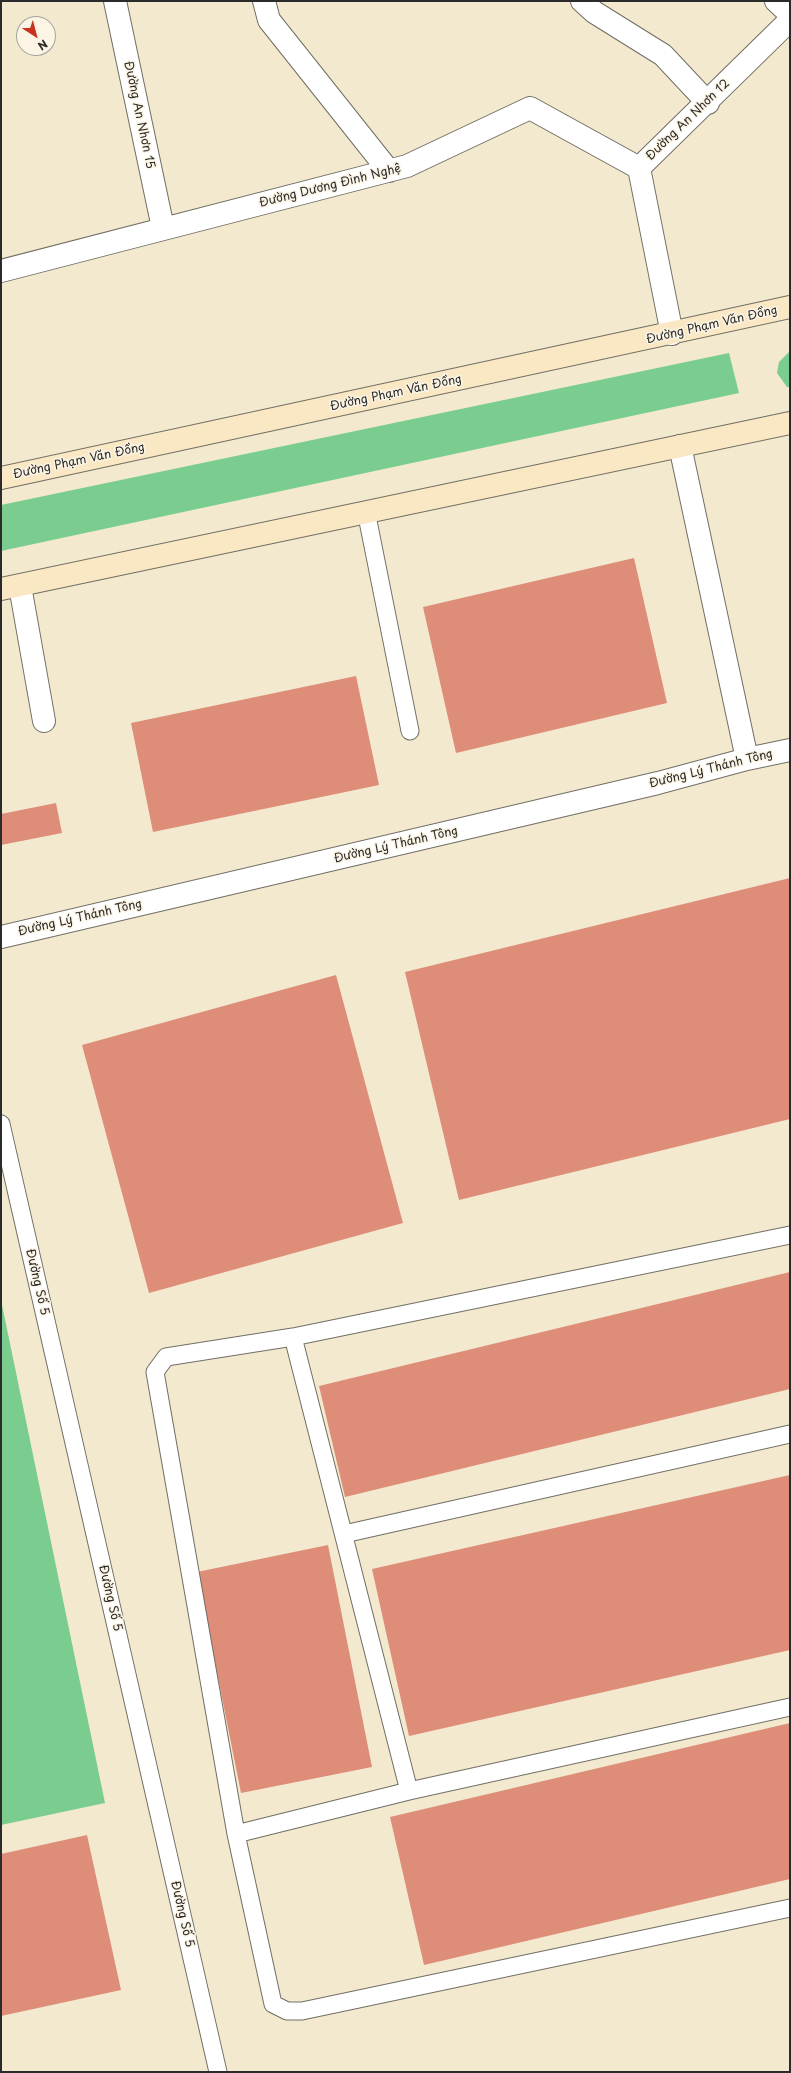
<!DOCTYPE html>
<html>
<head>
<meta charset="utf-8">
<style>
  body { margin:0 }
  #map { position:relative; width:791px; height:2073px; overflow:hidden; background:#f3e9cf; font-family:"Playpen Sans",sans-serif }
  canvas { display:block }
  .frame { position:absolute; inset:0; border:2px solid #2b2b2b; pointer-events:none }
  .north { position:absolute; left:16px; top:16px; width:40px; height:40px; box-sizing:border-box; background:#fcf5e5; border:1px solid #a8a49b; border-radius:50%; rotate:144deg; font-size:11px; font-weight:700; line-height:16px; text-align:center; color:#2b2b2b }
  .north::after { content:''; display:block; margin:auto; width:14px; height:18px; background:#c8321e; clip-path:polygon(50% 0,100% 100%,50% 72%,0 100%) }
</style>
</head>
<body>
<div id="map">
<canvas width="791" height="2073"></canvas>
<div class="frame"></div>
<div class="north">N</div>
</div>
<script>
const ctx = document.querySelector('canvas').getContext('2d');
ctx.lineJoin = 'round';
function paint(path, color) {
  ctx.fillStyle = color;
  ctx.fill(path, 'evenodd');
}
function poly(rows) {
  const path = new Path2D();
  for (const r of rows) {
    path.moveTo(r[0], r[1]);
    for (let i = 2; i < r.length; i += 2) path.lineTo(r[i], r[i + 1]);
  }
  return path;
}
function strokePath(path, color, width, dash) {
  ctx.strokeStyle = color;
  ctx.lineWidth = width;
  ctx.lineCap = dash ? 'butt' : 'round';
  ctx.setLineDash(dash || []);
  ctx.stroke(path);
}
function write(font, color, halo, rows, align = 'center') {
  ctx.font = font + ' "Playpen Sans",sans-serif';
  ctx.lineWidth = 3;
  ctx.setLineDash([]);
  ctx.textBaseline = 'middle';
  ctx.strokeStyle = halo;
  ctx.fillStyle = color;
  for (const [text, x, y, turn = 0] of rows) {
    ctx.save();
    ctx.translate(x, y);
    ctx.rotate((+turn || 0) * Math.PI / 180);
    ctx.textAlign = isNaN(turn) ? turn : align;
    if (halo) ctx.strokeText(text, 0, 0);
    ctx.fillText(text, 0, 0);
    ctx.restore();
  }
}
const green = poly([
  [790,351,790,387,787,387,777,373,779,362],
  [729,353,739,393,1,551,1,505],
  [1,1300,105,1803,1,1825]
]);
const building = poly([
  [634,558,667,703,456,753,423,607],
  [356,676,379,785,153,832,131,723],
  [56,803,62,833,1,845,1,814],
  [790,878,790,1119,459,1200,405,972],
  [336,975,403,1223,149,1293,82,1045],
  [790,1272,790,1389,345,1497,319,1386],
  [790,1475,790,1650,409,1736,372,1569],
  [328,1545,372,1767,241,1793,197,1572],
  [790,1723,790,1879,424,1965,390,1817],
  [87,1835,121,1990,1,2016,1,1854]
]);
const lane = poly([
  [366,511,410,731],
  [1,1124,218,2072],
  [790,1235,293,1337,166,1357,155,1372,236,1834,273,2004,287,2011,302,2011,790,1908],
  [293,1337,409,1791],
  [344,1534,790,1434],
  [236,1834,409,1791,790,1707]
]);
const street = poly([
  [115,1,163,228],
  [264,1,269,20,389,171],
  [582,1,594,12,663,55,708,103],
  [776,1,790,14],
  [1,271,407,166,530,108,639,168],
  [672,334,639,168,790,20],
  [680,446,747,759],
  [20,586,44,721],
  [1,937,658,783,747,759,790,750]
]);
const secondary = poly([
  [1,478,790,307],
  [1,589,790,423]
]);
const streetNames = [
  ["Đường An Nhơn 15",139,115,78],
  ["Đường An Nhơn 12",688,120,-44],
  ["Đường Dương Đình Nghệ",330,186,-14],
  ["Đường Phạm Văn Đồng",712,325,-13],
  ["Đường Phạm Văn Đồng",396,393,-12],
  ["Đường Phạm Văn Đồng",79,461,-12],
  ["Đường Lý Thánh Tông",711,769,-14],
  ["Đường Lý Thánh Tông",396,845,-13],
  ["Đường Lý Thánh Tông",80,918,-13],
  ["Đường Số 5",37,1282,77],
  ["Đường Số 5",110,1598,77],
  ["Đường Số 5",182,1914,77]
];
paint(green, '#7acd8f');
paint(building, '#de8d79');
strokePath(lane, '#716e64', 19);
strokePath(street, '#716e64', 24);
strokePath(secondary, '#716e64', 24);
strokePath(lane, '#fff', 17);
strokePath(street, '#fff', 22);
strokePath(secondary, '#fae7c3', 22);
write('12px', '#2b2b2b', '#fcf5e5', streetNames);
</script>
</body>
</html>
